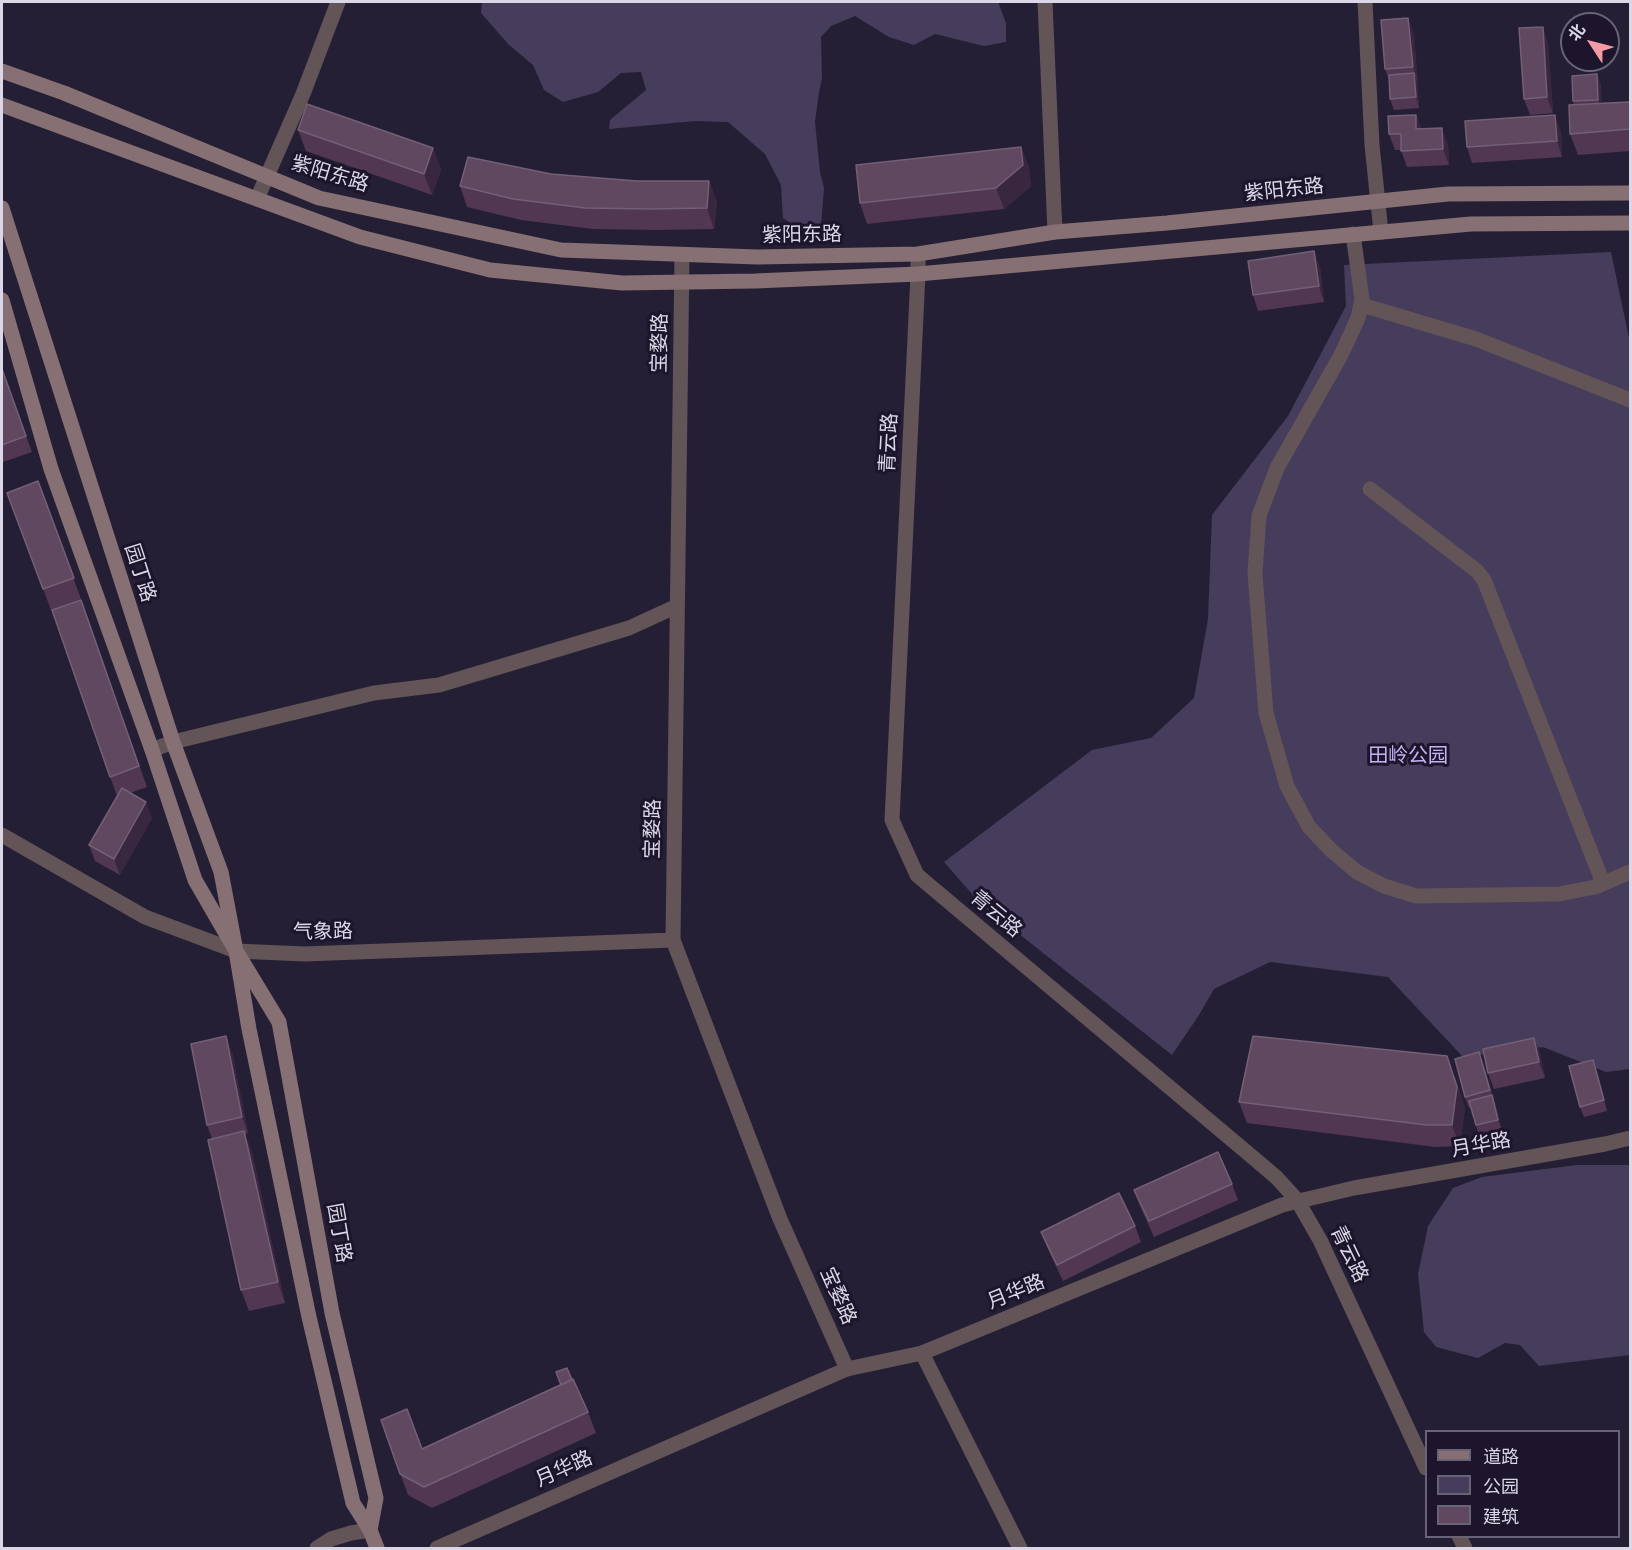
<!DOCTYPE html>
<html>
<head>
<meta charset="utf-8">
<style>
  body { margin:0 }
  #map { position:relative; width:1632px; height:1550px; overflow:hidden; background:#251f35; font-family:Raleway,"Noto Sans SC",sans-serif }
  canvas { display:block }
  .frame { position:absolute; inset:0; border:3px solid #dbd7e6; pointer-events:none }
  .legend { position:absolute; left:1425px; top:1430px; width:195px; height:108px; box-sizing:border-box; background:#1c152b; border:2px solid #686376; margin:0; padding:8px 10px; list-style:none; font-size:18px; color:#dbd7e6 }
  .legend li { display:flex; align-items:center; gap:12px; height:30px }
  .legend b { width:30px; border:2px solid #686376 }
  .north { position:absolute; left:1560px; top:12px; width:60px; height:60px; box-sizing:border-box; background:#1c152b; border:2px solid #686376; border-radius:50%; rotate:306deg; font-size:16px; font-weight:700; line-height:24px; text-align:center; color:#dbd7e6 }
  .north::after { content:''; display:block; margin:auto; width:21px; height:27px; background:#f49aa5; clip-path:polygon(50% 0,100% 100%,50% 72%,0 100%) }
</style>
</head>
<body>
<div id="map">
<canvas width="1632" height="1550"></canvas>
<div class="frame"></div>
<ul class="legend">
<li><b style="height:8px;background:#867073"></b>道路</li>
<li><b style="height:16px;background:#463d5c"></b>公园</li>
<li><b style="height:16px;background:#604861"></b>建筑</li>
</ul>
<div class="north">北</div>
</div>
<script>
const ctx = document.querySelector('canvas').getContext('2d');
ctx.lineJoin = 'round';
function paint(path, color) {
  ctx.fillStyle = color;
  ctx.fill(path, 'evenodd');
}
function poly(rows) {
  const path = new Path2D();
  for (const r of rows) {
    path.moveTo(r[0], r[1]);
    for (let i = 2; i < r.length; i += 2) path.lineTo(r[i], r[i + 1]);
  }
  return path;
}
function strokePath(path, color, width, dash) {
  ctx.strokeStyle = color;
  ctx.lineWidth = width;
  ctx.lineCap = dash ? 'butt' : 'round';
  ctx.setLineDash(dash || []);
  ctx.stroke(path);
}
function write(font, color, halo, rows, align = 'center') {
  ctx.font = font + ' Raleway,"Noto Sans SC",sans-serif';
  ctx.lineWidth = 6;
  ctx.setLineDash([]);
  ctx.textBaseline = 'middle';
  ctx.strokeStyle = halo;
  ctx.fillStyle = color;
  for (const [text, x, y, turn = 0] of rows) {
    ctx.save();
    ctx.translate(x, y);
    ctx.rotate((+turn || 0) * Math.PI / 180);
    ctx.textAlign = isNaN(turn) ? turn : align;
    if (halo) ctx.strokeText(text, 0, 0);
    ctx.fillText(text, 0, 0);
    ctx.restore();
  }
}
const green = poly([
  [482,2,998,2,1006,23,1006,42,984,46,935,34,914,45,889,37,855,16,831,26,821,37,822,79,819,92,815,122,820,172,824,188,821,226,801,230,783,218,781,185,765,154,728,122,695,121,609,129,610,120,646,90,641,72,621,73,598,92,563,102,544,90,533,65,509,45,481,13],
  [1611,252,1630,343,1630,1069,1606,1072,1543,1047,1463,1057,1388,977,1270,962,1214,989,1199,1015,1172,1055,980,903,944,862,1092,750,1151,738,1194,698,1208,619,1212,515,1288,416,1346,306,1344,265],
  [1577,1165,1628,1165,1630,1167,1630,1355,1539,1366,1520,1345,1505,1343,1478,1358,1436,1347,1424,1332,1418,1274,1428,1226,1453,1188,1482,1177]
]);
const minor = poly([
  [1045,2,1055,232],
  [1365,2,1372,145,1381,232],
  [257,199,303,94,338,2],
  [1353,234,1362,299,1358,318,1341,355,1277,468,1259,516,1255,573,1266,713,1287,786,1309,827,1332,851,1357,872,1384,886,1416,896,1559,894,1595,887,1630,872],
  [682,255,673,940,780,1219,847,1369],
  [1362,305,1476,339,1630,400],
  [1370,489,1477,571,1484,580,1603,883],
  [152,750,173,742,374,693,439,685,629,628,677,606],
  [2,835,145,917,236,951,305,954,673,940],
  [922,1353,1020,1548],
  [317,1548,331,1539,351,1533,370,1530]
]);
const tertiary = poly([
  [918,254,918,274,892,820,917,875,1256,1160,1277,1178,1297,1200,1320,1240,1426,1468],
  [1459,1536,1465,1548],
  [437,1548,847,1369,922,1353,1282,1205,1354,1188,1605,1144,1630,1138]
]);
const secondary = poly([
  [2,71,64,93,319,198,561,250,757,257,918,254,1055,232,1167,223,1448,194,1630,193],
  [2,105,360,237,490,270,622,283,755,281,918,274,1471,224,1630,223],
  [2,208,173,742,221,872,236,951,279,1022,332,1313,376,1498,370,1530],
  [2,300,51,469,152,750,195,880,236,951,249,1029,309,1317,353,1503,370,1530,377,1548]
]);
const wall = poly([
  [1414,34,1419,108,1394,110,1390,99,1389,80,1385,69],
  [1548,43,1553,113,1530,115,1524,99],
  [1576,60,1603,60,1603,65,1578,66],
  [1597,74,1601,85,1601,103,1630,102,1630,151,1578,155,1570,134,1574,105,1573,101],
  [1416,115,1421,128,1448,144,1449,165,1407,167,1401,150,1395,150,1389,134],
  [298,130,433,148,441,170,432,195,306,151],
  [1561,131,1562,157,1472,163,1467,147],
  [1021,147,1029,168,1031,186,1004,209,867,224,860,203],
  [551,174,637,181,709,181,717,202,714,229,658,230,593,229,521,220,467,207,460,186],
  [1320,267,1324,302,1258,311,1253,295],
  [2,369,32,452,3,462,2,458],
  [38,481,81,599,51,610,7,493],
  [81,600,147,787,130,793,152,818,120,875,95,861,89,845,117,796,52,610],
  [1534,1038,1540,1054,1545,1078,1494,1089,1488,1073],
  [232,1052,248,1133,245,1134,252,1152,285,1303,249,1311,241,1290,212,1139,207,1125],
  [1483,1063,1502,1130,1479,1136,1471,1107,1469,1108,1465,1097],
  [1597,1071,1607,1111,1584,1117,1580,1107],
  [1455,1077,1465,1108,1460,1146,1435,1147,1247,1123,1239,1102],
  [1232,1184,1238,1200,1154,1237,1140,1206,1134,1190],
  [1135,1226,1141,1242,1063,1281,1047,1247,1041,1232],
  [572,1380,588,1412,596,1433,432,1508,408,1495,381,1420,422,1449]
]);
const shadedWall = poly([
  [1408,18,1414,34,1418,82,1413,67],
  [1543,27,1548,43,1553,113,1547,97],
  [1414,73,1418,83,1419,108,1416,97],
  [1597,74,1601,85,1602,111,1598,100],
  [1416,115,1422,131,1416,129],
  [1555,115,1561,131,1562,157,1557,141],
  [1442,128,1448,144,1449,165,1443,149],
  [1021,147,1029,168,1031,186,1004,209,996,188],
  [433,148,441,170,432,195,424,174],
  [709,181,717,202,714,229,707,208],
  [1314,251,1320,267,1324,302,1319,286],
  [146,802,152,818,120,875,114,859],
  [226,1036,232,1052,248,1133,242,1117],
  [1534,1038,1540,1054,1545,1078,1539,1062],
  [1447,1056,1465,1108,1460,1146,1452,1125],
  [1593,1060,1597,1071,1607,1111,1604,1100],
  [1492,1095,1496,1105,1502,1130,1498,1120],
  [244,1131,252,1152,285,1303,278,1282]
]);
const building = poly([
  [1408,18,1413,67,1385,69,1381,20,1408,18],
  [1543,27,1547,97,1524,99,1519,28,1543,27],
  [1414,73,1416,97,1390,99,1389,75,1414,73],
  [1597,74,1598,100,1573,101,1572,76,1597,74],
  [1630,102,1630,129,1570,134,1569,105,1630,102],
  [307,104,433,148,424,174,298,130,307,104],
  [1416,115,1416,129,1442,128,1443,149,1401,151,1401,134,1389,134,1388,116,1416,115],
  [1555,115,1557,141,1467,147,1465,121,1555,115],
  [1021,147,1023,165,996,188,860,203,856,165,1021,147],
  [468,157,551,174,637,181,709,181,707,208,650,209,585,208,513,199,460,186,468,157],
  [1314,251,1319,286,1253,295,1248,261,1314,251],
  [2,369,26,436,2,445,2,369],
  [38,481,74,578,43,589,7,493,38,481],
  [81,600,139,766,110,777,52,610,81,600],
  [122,788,146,802,114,859,89,845,122,788],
  [226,1036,242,1117,207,1125,191,1044,226,1036],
  [1253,1036,1447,1056,1457,1087,1452,1125,1427,1125,1239,1102,1253,1036],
  [1534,1038,1539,1062,1488,1073,1483,1049,1534,1038],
  [1479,1052,1490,1090,1465,1097,1455,1059,1479,1052],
  [1593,1060,1604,1100,1580,1107,1569,1066,1593,1060],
  [1492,1095,1498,1120,1476,1125,1469,1101,1492,1095],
  [244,1131,278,1282,241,1290,208,1140,244,1131],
  [1218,1152,1232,1184,1149,1221,1134,1190,1218,1152],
  [1119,1193,1135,1226,1057,1265,1041,1232,1119,1193],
  [567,1368,572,1380,561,1385,556,1372,567,1368],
  [573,1379,588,1412,424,1487,400,1474,381,1420,407,1409,422,1449,573,1379]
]);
const streetNames = [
  ["紫阳东路",330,174,17],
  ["紫阳东路",1284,190,-6],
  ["紫阳东路",802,235,-1],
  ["宝婺路",660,343,-89],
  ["青云路",889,443,-87],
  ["园丁路",140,573,72],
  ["宝婺路",653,829,-89],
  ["青云路",996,914,40],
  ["气象路",323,932,-1],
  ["月华路",1481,1145,-10],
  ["园丁路",339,1233,80],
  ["青云路",1349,1254,64],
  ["月华路",1016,1292,-22],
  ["宝婺路",838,1296,66],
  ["月华路",564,1469,-24]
];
const parkNames = [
  ["田岭公园",1408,756]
];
paint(green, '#463d5c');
strokePath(minor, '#625457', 15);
strokePath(tertiary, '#625457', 15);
strokePath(secondary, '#867073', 15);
paint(wall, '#513751');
paint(shadedWall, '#39263f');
paint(building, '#604861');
strokePath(building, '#735f76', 1.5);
write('20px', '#dbd7e6', '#1c152b', streetNames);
write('20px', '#c4b2f1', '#1c152b', parkNames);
</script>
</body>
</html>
